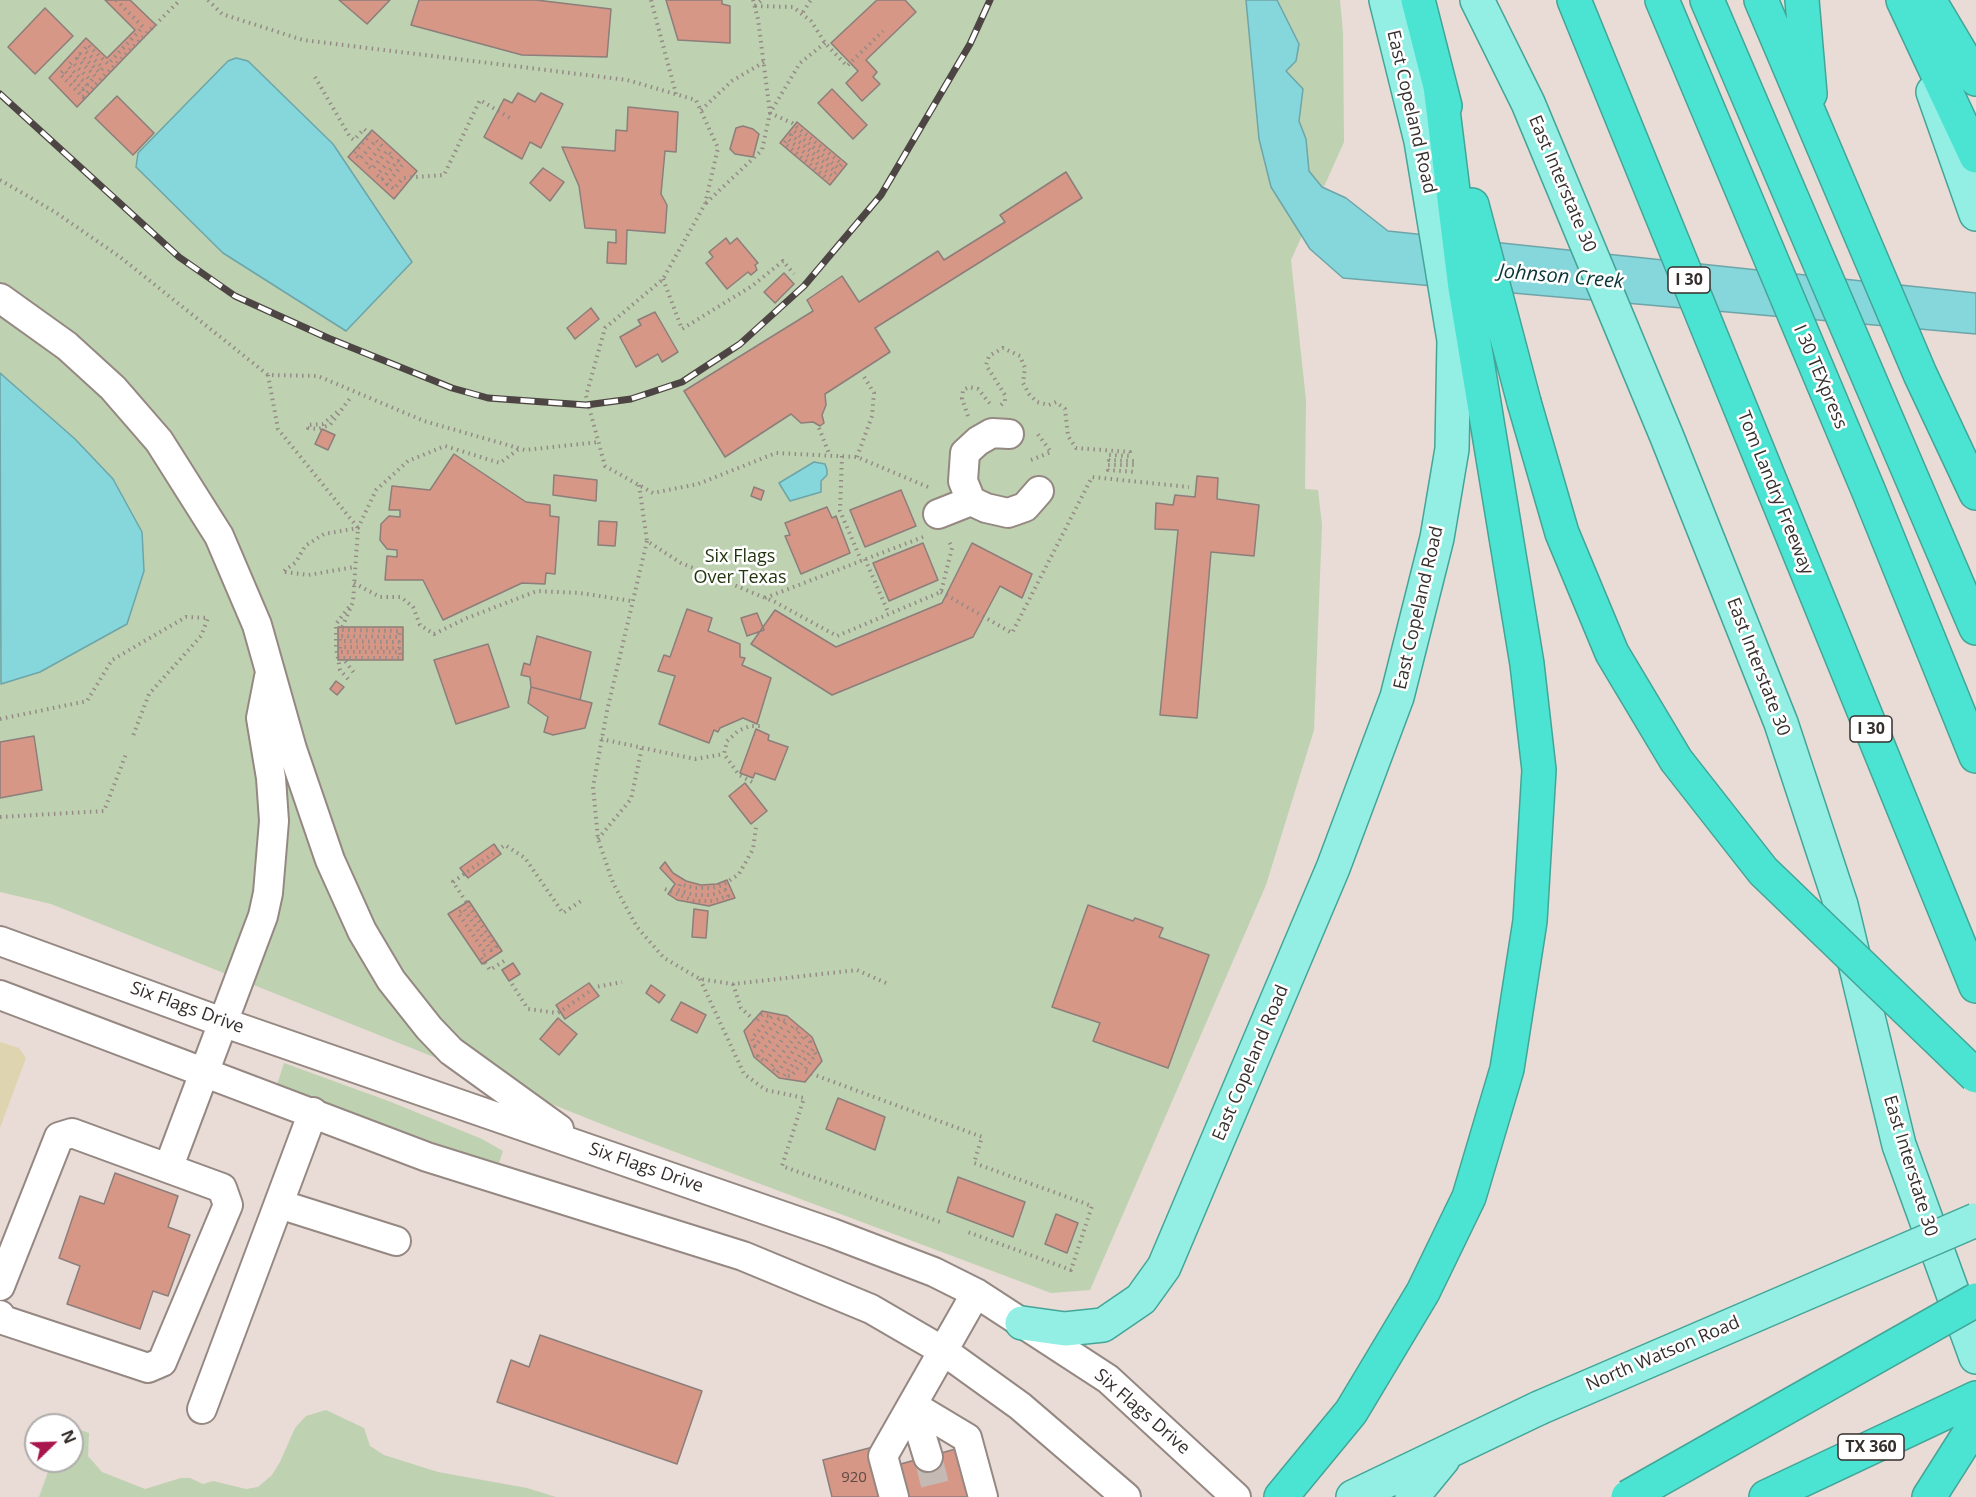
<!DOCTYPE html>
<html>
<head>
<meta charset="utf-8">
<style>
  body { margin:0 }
  #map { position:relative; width:1976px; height:1497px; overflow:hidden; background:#e9dbd5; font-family:"Open Sans",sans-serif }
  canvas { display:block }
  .north { position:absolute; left:24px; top:1413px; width:60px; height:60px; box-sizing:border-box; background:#fff; border:2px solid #aeacab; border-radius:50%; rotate:67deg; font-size:16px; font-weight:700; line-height:24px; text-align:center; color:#352f2d }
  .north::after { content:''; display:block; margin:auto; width:21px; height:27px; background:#a9164d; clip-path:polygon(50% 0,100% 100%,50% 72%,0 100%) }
</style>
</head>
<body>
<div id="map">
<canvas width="1976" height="1497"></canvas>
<div class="north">N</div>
</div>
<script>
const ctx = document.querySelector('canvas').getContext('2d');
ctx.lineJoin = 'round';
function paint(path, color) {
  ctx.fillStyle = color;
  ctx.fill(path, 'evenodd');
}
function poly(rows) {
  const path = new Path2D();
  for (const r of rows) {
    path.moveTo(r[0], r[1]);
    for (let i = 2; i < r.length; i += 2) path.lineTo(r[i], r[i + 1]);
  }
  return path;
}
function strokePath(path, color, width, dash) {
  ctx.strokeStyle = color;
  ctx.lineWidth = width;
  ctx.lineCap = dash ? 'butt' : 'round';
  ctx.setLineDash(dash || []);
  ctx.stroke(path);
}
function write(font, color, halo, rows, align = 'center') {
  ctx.font = font + ' "Open Sans",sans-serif';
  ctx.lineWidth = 5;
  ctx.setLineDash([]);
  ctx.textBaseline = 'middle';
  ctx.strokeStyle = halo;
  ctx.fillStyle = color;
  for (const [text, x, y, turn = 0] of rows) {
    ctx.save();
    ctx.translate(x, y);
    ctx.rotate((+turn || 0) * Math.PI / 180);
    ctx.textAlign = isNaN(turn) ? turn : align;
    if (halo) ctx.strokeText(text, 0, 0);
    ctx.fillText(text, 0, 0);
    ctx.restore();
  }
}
const green = poly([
  [0,0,1340,0,1343,33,1344,142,1291,260,1306,400,1305,489,1318,490,1322,525,1314,730,1266,885,1090,1290,1051,1293,614,1129,51,904,0,892],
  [284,1063,391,1102,482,1139,503,1151,498,1166,277,1085],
  [326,1410,364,1428,370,1446,384,1455,438,1472,527,1488,556,1497,39,1497,52,1461,72,1461,72,1427,89,1433,88,1456,102,1472,145,1489,181,1478,190,1478,203,1484,213,1481,246,1489,258,1487,272,1475,280,1462,295,1428,306,1416]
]);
const sand = poly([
  [0,1042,19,1048,26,1058,0,1128]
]);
const water = poly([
  [1246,0,1277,0,1299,44,1296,61,1286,71,1303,89,1299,121,1306,139,1309,171,1322,187,1346,198,1388,231,1976,293,1976,334,1343,278,1310,249,1271,187,1259,139,1246,0],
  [236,58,248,61,333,144,412,262,346,331,223,253,136,167,138,153,228,61,236,58],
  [0,373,75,439,113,479,142,532,144,571,127,624,40,672,1,684,0,373],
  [814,462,825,464,827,470,827,475,821,481,821,492,790,501,779,483,814,462]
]);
const building = poly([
  [105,0,130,0,156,25,77,107,49,78,86,38,107,58,135,30,105,0],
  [339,0,390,0,367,24,339,0],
  [419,0,536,0,611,9,607,57,522,55,411,25,419,0],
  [666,0,722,0,722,4,730,6,730,43,678,40,666,0],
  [877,0,905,0,916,12,866,60,877,72,873,77,880,84,862,101,846,83,858,71,831,43,877,0],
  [45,8,73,36,35,74,8,47,45,8],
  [832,89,867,125,853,139,818,103,832,89],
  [518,93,535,102,541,93,563,104,541,148,530,142,522,159,484,137,504,99,512,103,518,93],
  [117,96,154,133,133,155,95,118,117,96],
  [628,107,678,112,676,152,665,151,661,194,667,205,665,233,627,230,626,264,607,263,608,242,616,243,616,230,585,228,579,186,562,147,615,151,616,130,627,131,628,107],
  [797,122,847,164,830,185,780,143,797,122],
  [743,126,753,129,759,134,753,157,735,154,730,149,736,128,743,126],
  [372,130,417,171,394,199,348,157,372,130],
  [543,168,564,182,550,201,530,183,543,168],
  [1066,172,1082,198,875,328,890,352,825,394,826,405,822,415,824,423,820,426,813,422,801,423,791,414,725,457,684,391,813,311,807,300,842,276,859,302,938,251,944,260,1005,222,1000,215,1066,172],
  [726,238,730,244,737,238,758,263,755,265,757,270,751,275,748,272,727,289,706,263,713,257,709,252,726,238],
  [784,273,794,284,775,303,764,292,784,273],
  [591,308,599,319,575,339,567,328,591,308],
  [655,312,678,352,662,362,658,354,636,367,620,337,641,325,638,320,655,312],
  [322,429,335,435,328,450,315,444,322,429],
  [454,454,526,502,550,505,550,516,559,517,555,574,546,573,545,584,522,583,443,620,423,580,385,580,387,556,397,557,397,550,387,549,380,540,381,524,389,516,400,517,400,510,389,510,392,486,430,490,454,454],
  [554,475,597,480,596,501,553,495,554,475],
  [1197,476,1218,478,1217,499,1259,505,1254,556,1211,552,1197,718,1160,715,1178,530,1155,529,1156,503,1173,505,1175,495,1195,497,1197,476],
  [754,487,764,491,761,500,751,496,754,487],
  [901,490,916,526,865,547,850,510,901,490],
  [827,507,832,518,836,516,850,553,801,574,785,536,790,535,785,523,827,507],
  [599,521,617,522,615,546,598,545,599,521],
  [923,543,938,580,889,601,873,563,923,543],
  [972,543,1032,574,1022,598,1000,586,973,637,832,695,751,644,775,610,836,647,942,603,972,543],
  [687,609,712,618,708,631,740,644,740,657,745,658,742,665,771,678,757,724,743,718,720,728,718,732,714,730,709,743,659,724,675,676,658,671,664,655,670,657,687,609],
  [757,613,764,630,747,636,741,618,757,613],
  [338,627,403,627,403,660,338,660,338,627],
  [537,636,591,652,580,700,531,687,530,677,521,675,524,663,530,665,537,636],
  [488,644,509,707,456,724,434,660,488,644],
  [336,681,344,687,337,695,330,689,336,681],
  [531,687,592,703,585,728,553,735,544,732,548,717,528,703,531,687],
  [756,729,769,735,768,740,788,747,775,780,755,773,753,778,740,773,756,729],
  [34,736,42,790,0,798,0,742,34,736],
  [745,783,767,811,751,824,729,796,745,783],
  [494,844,501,854,468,878,460,868,494,844],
  [665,862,673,873,686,881,701,885,717,884,727,880,735,898,709,906,677,900,668,894,675,884,660,868,665,862],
  [469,901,502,951,482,964,448,914,469,901],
  [1088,905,1133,921,1135,918,1163,928,1159,937,1209,955,1168,1068,1093,1041,1100,1023,1052,1007,1088,905],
  [694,909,708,911,706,938,692,937,694,909],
  [513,963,520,974,509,981,502,970,513,963],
  [589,983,599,996,565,1019,556,1005,589,983],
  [651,985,665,995,659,1003,646,993,651,985],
  [681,1002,706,1015,697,1033,671,1020,681,1002],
  [762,1011,787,1016,812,1037,822,1061,805,1082,779,1078,754,1057,744,1031,762,1011],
  [558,1018,577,1034,559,1055,540,1039,558,1018],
  [838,1098,885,1117,875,1150,826,1129,838,1098],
  [115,1173,178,1196,168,1227,190,1235,168,1296,153,1291,140,1329,67,1304,80,1266,59,1258,80,1196,104,1204,115,1173],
  [958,1177,1025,1202,1013,1237,947,1212,958,1177],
  [1056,1214,1078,1223,1067,1253,1045,1244,1056,1214],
  [540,1335,702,1391,677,1464,497,1402,511,1360,529,1367,540,1335],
  [873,1447,886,1497,832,1497,823,1460,873,1447],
  [963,1447,972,1497,902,1497,897,1465,963,1447]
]);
const minorTunnel = poly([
  [928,1457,938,1497]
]);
const path = poly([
  [116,0,143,27,108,64,88,45,84,50,103,68,99,72,80,54,77,58,95,76,91,81,72,62,68,66,87,85,83,89,64,70,60,74,83,97,180,0],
  [208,0,222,14,303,40,627,80,696,100,718,148,705,204,663,279,605,328,586,396,605,466,653,493,698,484,776,453,857,457,928,487],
  [651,0,676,94],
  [755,6,793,7,811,21,825,43,847,66,883,31],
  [755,6,762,0],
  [803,12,811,0],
  [825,43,800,63,770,113,792,123,842,164,838,168,794,131,791,135,836,172,832,176,788,139,784,143,829,180],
  [315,77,350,137,354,140,364,129,370,135,354,153,360,159,376,140,382,146,366,164,372,169,387,151,393,156,377,175,382,179,398,161,402,165,387,184,394,189,403,178,444,175,480,100,510,118],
  [701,110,732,81,764,62],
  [0,180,55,212,120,257,268,375,318,376,424,421,525,450,599,442],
  [706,203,762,150,770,113,758,19,753,0],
  [663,279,682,329,752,286,783,261,794,274],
  [268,375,278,429,358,528,353,602,341,630,400,631,399,637,340,636,340,641,399,642,399,648,340,647,340,652,400,652,400,658,343,658,354,673],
  [1001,405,1005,401,1005,395,986,365,989,356,1003,348,1020,356,1025,368,1023,383,1029,394,1037,402,1049,405,1056,402,1065,409,1068,436,1076,448,1130,452,1130,456,1109,455,1109,460,1134,461,1134,465,1108,465,1108,470,1136,472],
  [337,412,323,424,308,425,308,428,318,429,330,425,351,397],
  [968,416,962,399,963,390,969,387,978,389,991,405],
  [819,428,830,456],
  [842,456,840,511,861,560],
  [857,457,872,416,874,393,863,375],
  [1031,460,1051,452,1037,433],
  [639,485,647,541,681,563,775,602,837,636,941,592,952,548,948,539],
  [647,541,607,711,593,787,598,839,613,883,637,927,664,958,700,979,733,984,857,970,886,983],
  [865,559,889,614],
  [284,571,296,562,305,546,324,534,358,528,376,490,408,461,445,446,500,463,520,448],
  [285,572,308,575,355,567],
  [354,583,380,597,401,597,413,607,420,625,434,634,467,618,537,591,580,593,632,601],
  [941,592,1012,633,1092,477,1189,487],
  [765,598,923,537],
  [348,679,340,670,336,647,336,624,349,607],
  [0,719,87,701,112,660,186,617,208,618,201,636,149,694,133,736],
  [601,739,695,759,724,754],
  [752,782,739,775,724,754,727,741,738,731,750,726,761,726],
  [0,817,104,811,126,754],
  [598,839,631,799,642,747],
  [665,889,694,901,713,901,728,896,725,890,712,895,694,895,678,890,680,884,694,888,712,888,723,885,739,874,753,849,756,827],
  [504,961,490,970,481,957,486,954,458,913,464,909,491,950,496,947,453,882,505,845,525,858,563,913,581,901],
  [700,979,744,1074,766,1090,804,1098,782,1166,940,1222],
  [512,984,528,1009,558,1013,596,987,622,982],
  [733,984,741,1008,756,1022,762,1015,772,1016,752,1038,755,1046,779,1019,787,1021,758,1056,765,1062,793,1026,800,1031,771,1067,777,1073,805,1035,810,1042,784,1076,791,1076,813,1049,816,1054,804,1071,982,1137,974,1163,1092,1206,1071,1270,965,1231]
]);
const minor = poly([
  [0,298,67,346,113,388,159,441,219,536,257,625,292,749,330,860,362,931,391,980,429,1028,451,1051,559,1129],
  [971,501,963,481,965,453,978,441,992,433,1009,434],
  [938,514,971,501,986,508,1008,513,1025,507,1039,491],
  [0,941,222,1022,832,1233,934,1272,976,1293,1108,1379,1236,1497],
  [0,995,427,1157,743,1256,871,1309,945,1352,1020,1406,1126,1497],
  [169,1166,263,916,268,893,274,821,271,778,261,718,269,677],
  [279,1204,396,1241],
  [0,1286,59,1137,72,1133,222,1188,228,1205,162,1362,148,1368,3,1320,0,1315],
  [912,1405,967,1438,983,1497],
  [912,1405,928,1457],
  [202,1409,313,1112],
  [894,1497,883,1456,976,1293]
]);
const major = poly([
  [1477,0,1528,103,1667,437,1781,723,1841,905,1899,1145,1976,1357],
  [1933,92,1976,214],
  [1022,1323,1065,1329,1103,1325,1141,1299,1164,1267,1333,868,1397,697,1437,538,1452,449,1454,340,1421,141,1386,0],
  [1353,1497,1539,1408],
  [1412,1497,1443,1459]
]);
const highway = poly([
  [1418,0,1445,106],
  [1574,0,1976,986],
  [1662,0,1869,492,1976,756],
  [1707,0,1976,628],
  [1761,0,1920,374,1976,493],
  [1802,0,1810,94],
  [1903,0,1976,156],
  [1929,0,1976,79],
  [1472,205,1524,402],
  [1281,1497,1351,1412,1423,1292,1469,1197,1507,1069,1530,921,1539,770,1527,664,1465,288,1440,86],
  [1766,1497,1976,1398],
  [1929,1497,1976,1423]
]);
const rail = poly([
  [0,94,179,257,235,296,328,338,452,388,488,398,586,405,631,399,682,382,740,344,804,286,881,195,970,44,990,0]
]);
const majorBridge = poly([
  [1539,1408,1976,1220]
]);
const highwayBridge = poly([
  [1524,402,1562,533,1612,653,1676,760,1763,871,1976,1076],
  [1628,1497,1976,1300]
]);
const numberNames = [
  ["920",854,1478]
];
const shields = [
  [1689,280,42],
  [1871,729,42],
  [1871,1447,66]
];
const shieldNames = [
  ["I 30",1689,280],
  ["I 30",1871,729],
  ["TX 360",1871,1447]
];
const streetNames = [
  ["East Copeland Road",1411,112,77],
  ["East Interstate 30",1562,184,67],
  ["I 30 TEXpress",1820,377,67],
  ["Tom Landry Freeway",1775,493,68],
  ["East Copeland Road",1419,608,-77],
  ["East Interstate 30",1758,667,69],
  ["Six Flags Drive",187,1008,20],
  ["East Copeland Road",1251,1063,-67],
  ["East Interstate 30",1910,1166,73],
  ["Six Flags Drive",646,1168,19],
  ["North Watson Road",1663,1354,-23],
  ["Six Flags Drive",1142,1412,41]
];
const parkNames = [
  ["Six Flags",740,557],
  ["Over Texas",740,578]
];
const waterNames = [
  ["Johnson Creek",1561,277,5]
];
paint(green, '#bed1b1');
paint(sand, '#ded5b0');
paint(water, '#85d7dc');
strokePath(water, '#6da5a8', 1.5);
paint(building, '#d69787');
strokePath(building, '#8c7e7a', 1.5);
strokePath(minorTunnel, '#c5b9b3', 28, [28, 14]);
strokePath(minor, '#958882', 32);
strokePath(major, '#43a598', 36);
strokePath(highway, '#43a598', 36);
strokePath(path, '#958b86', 4, [1.5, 4.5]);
strokePath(minor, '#fff', 28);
strokePath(major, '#93efe4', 33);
strokePath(highway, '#4be4d2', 33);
strokePath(rail, '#4c4543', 7);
strokePath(rail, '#fff', 4.5, [14]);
strokePath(majorBridge, '#43a598', 36, []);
strokePath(highwayBridge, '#43a598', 36, []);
strokePath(majorBridge, '#93efe4', 33);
strokePath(highwayBridge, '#4be4d2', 33);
write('15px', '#5d4944', null, numberNames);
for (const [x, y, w] of shields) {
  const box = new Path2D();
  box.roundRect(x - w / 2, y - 13, w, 26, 4.5);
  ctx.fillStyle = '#fff';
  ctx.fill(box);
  strokePath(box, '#352f2d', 1.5);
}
write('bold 16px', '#352f2d', null, shieldNames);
write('18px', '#352f2d', '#fff', streetNames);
write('18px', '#1f330d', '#fff', parkNames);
write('italic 20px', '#0b3537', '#fff', waterNames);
</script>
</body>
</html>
